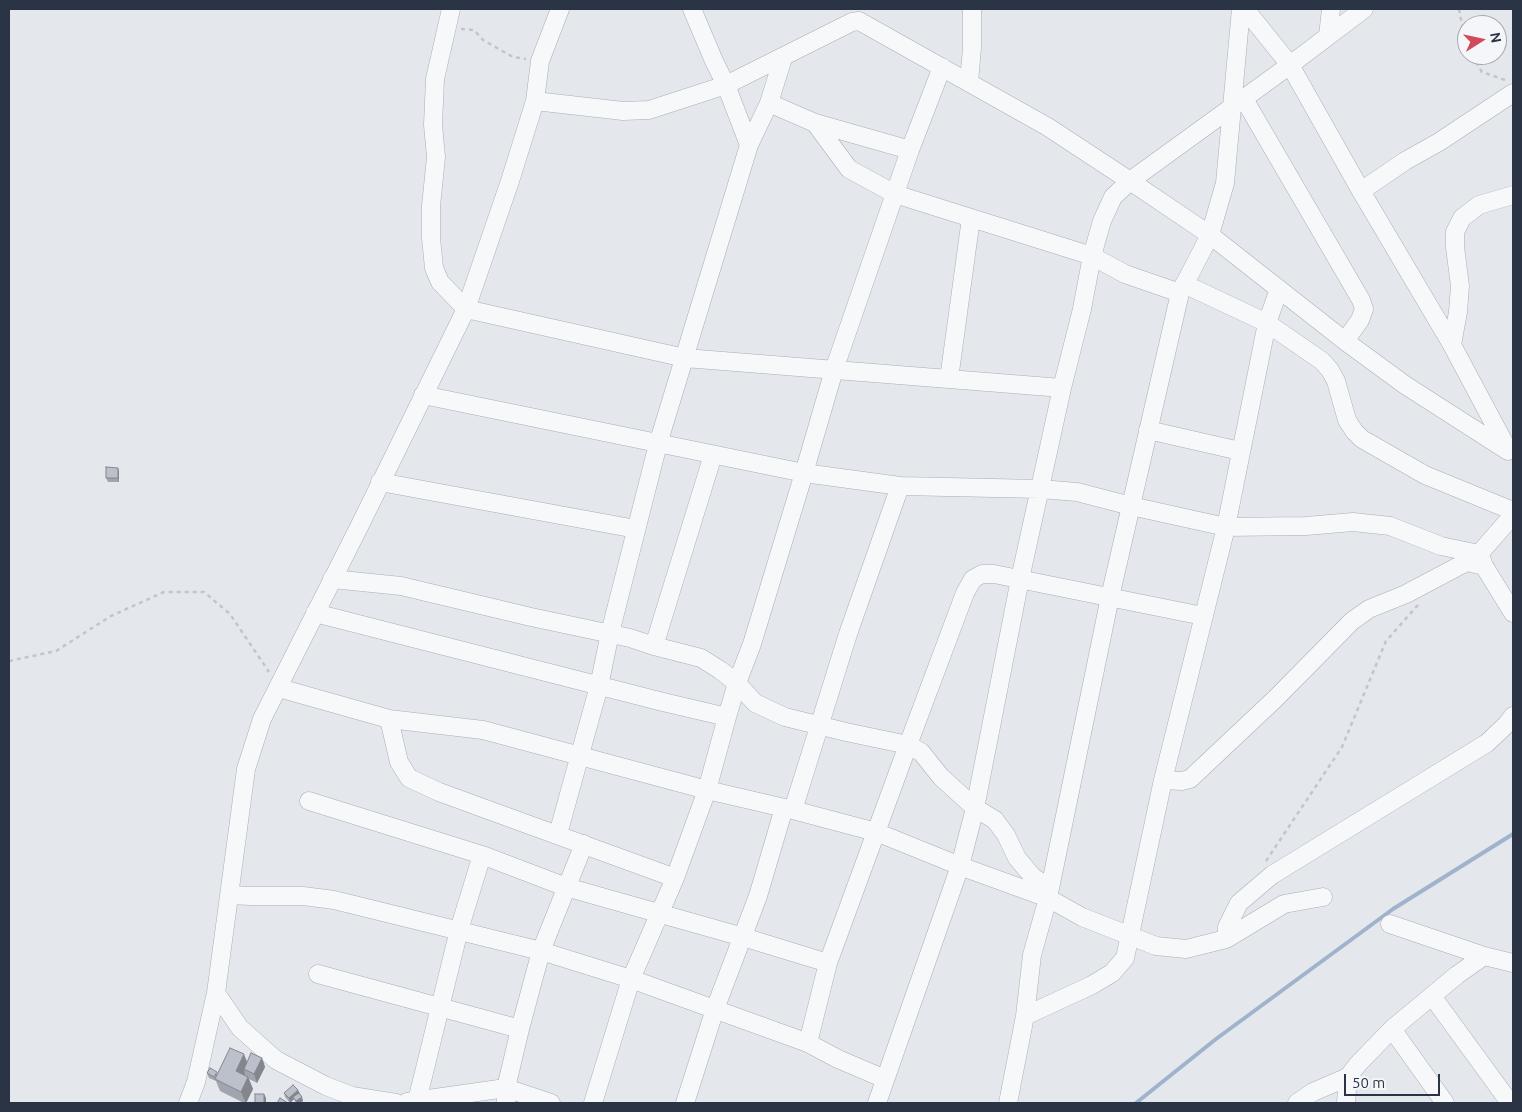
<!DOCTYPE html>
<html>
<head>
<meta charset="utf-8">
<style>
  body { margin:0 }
  #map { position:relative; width:1522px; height:1112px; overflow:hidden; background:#e4e7ec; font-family:Ubuntu,sans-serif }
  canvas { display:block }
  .frame { position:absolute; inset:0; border:10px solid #2b3445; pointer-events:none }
  .north { position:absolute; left:1457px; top:15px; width:50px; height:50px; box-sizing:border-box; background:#f4f6f9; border:1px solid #a4a8b1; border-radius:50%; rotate:80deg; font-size:14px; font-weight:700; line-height:20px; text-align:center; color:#2b3445 }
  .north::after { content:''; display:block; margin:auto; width:18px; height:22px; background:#d1495b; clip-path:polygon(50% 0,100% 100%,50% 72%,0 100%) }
  .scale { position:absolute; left:1344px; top:1074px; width:96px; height:22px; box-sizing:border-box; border:2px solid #2b3445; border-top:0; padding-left:6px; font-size:15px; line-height:18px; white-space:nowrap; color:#2b3445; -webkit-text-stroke:4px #f4f6f9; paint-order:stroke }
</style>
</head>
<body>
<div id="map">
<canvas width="1522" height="1112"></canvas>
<div class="frame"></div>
<div class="north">N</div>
<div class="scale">50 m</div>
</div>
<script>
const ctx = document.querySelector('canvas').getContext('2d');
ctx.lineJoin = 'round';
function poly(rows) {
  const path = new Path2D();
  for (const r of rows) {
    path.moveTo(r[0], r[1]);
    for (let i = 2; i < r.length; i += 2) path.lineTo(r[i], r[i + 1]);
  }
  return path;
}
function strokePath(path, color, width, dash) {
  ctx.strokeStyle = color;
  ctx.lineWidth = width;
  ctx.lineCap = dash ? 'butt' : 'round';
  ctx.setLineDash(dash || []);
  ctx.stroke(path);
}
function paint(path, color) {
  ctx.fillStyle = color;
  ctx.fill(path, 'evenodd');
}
const stream = poly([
  [1136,1103,1216,1039,1393,909,1513,834]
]);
const path = poly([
  [1459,9,1465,41,1467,46],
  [461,29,474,30,483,40,513,57,526,59],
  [1472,55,1482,72,1505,80],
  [9,661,56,651,111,616,164,592,204,592,230,614,269,672],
  [1266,861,1342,747,1386,641,1418,605]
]);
const minor = poly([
  [451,9,435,79,433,125,436,157,431,206,431,238,434,268,440,282,466,309,685,358,1062,388],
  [1245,9,1290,65,1361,191,1452,345,1508,450],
  [1328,36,1331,9],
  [783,58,769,103,815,123,910,150],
  [969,82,972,48,972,9],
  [1244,99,1361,300,1364,309,1360,320,1345,341],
  [535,101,623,111,649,110,726,85,852,22,859,21,1048,127,1130,181,1210,235,1345,341,1405,385,1508,451],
  [815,123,849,169,895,194,1092,256,1125,274,1180,293],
  [749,145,769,103],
  [1361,191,1405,161,1439,142,1513,93],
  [1184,284,1267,323,1322,361,1330,370,1336,381,1347,420,1354,431,1362,439,1425,475,1513,511],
  [1452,345,1458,312,1460,286,1455,247,1455,232,1462,218,1479,205,1513,195],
  [949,379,971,218],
  [423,395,804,473,900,486,1040,489,1077,492,1131,506,1226,527,1306,526,1353,522,1390,526,1441,546,1479,554],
  [1148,430,1240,451],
  [380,482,636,529],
  [1483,563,1479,554,1513,515],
  [332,579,401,586,531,617,630,638,654,646,701,658,720,670,737,683,755,703,785,717,846,732,908,745,921,752,941,777,975,808,995,820,1006,835,1017,858,1033,877,1050,888],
  [315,613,663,702,727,717],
  [654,646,713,455],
  [279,688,389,719,483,730,707,790,793,810,876,832,960,866,1048,898,1082,917,1156,946,1186,949,1226,939,1284,904,1323,897],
  [389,719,399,762,409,778,439,792,675,878],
  [1163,780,1182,781,1190,779,1275,699,1352,621,1369,609,1406,594,1457,567,1467,562,1484,566,1513,613],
  [309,801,482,855,566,887,743,937,828,963],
  [793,810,848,634,900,486],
  [558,834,599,686,610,633,658,444,749,145,726,85,714,61,692,9],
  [229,895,251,896,303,896,334,900,541,951,631,979,808,1043,838,1059,885,1079],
  [1226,939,1227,927,1239,903,1272,875,1487,743,1507,724,1513,716],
  [1484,956,1513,963],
  [318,974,520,1029],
  [216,993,240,1028,276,1060,326,1086,352,1096,396,1103],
  [1432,996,1510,1103],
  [1025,1016,1092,985,1112,973,1125,958,1163,780,1226,527,1267,323,1279,289],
  [1392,1029,1445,1103],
  [808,1043,828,963,908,745,965,593,973,579,982,574,994,574,1203,616],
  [417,1101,459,930,482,855],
  [407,1102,506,1088,551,1103],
  [188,1103,196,1082,216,993,246,769,262,719,360,525,466,309,510,181,535,101,540,61,560,9],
  [506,1103,506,1088,520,1029,541,951,584,844],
  [593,1103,631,979,675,878,707,790,727,717,737,683,752,644,804,473,834,370,910,150,942,67],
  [685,1103,715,1009,758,896,784,808],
  [877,1103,960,866,975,808,1020,579,1062,388,1082,309,1092,256,1102,221,1113,197,1130,181,1290,65,1364,9],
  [1008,1103,1025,1016,1032,955,1048,898,1110,597,1180,293,1210,235,1225,183,1241,9],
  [1297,1103,1313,1092,1348,1077],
  [1346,1103,1348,1077,1358,1064,1392,1029,1457,975,1484,956,1390,924]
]);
const wall = poly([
  [118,468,119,472,119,482,108,482,106,478],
  [262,1058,265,1067,257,1083,249,1079,253,1089,246,1103,244,1103,220,1091,216,1081,209,1078,207,1073,218,1074,247,1062],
  [298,1090,303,1101,300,1103,296,1103,294,1099,290,1103,285,1097,284,1093]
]);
const shadedWall = poly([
  [118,468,119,472,119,482,118,478],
  [244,1054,249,1067,244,1069,245,1074,241,1083,236,1071],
  [262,1058,265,1067,257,1083,254,1074],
  [248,1077,253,1089,246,1103,241,1092],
  [298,1090,300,1094,293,1097,294,1099,290,1103,289,1098],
  [264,1094,266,1098,266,1103,264,1103],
  [302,1097,303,1101,300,1103,297,1103,296,1101]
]);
const building = poly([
  [106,467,118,468,118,478,106,478,106,467],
  [230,1048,244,1054,236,1071,248,1077,241,1092,215,1079,230,1048],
  [251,1053,262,1058,254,1074,244,1069,251,1053],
  [210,1068,217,1072,214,1077,207,1073,210,1068],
  [293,1085,298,1090,289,1098,284,1093,293,1085],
  [299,1093,302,1097,296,1101,293,1097,299,1093],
  [255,1094,264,1094,264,1103,255,1103,255,1094],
  [280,1098,288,1103,277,1103,280,1098]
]);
strokePath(stream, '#9fb4cc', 4);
strokePath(minor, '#a9aeb7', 19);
strokePath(path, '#c2c5cb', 2.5, [4, 4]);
strokePath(minor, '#f7f8fa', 18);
paint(wall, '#a1a5ae');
paint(shadedWall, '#83868d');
paint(building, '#bbc0ca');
strokePath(building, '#83868d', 1);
</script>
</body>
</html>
